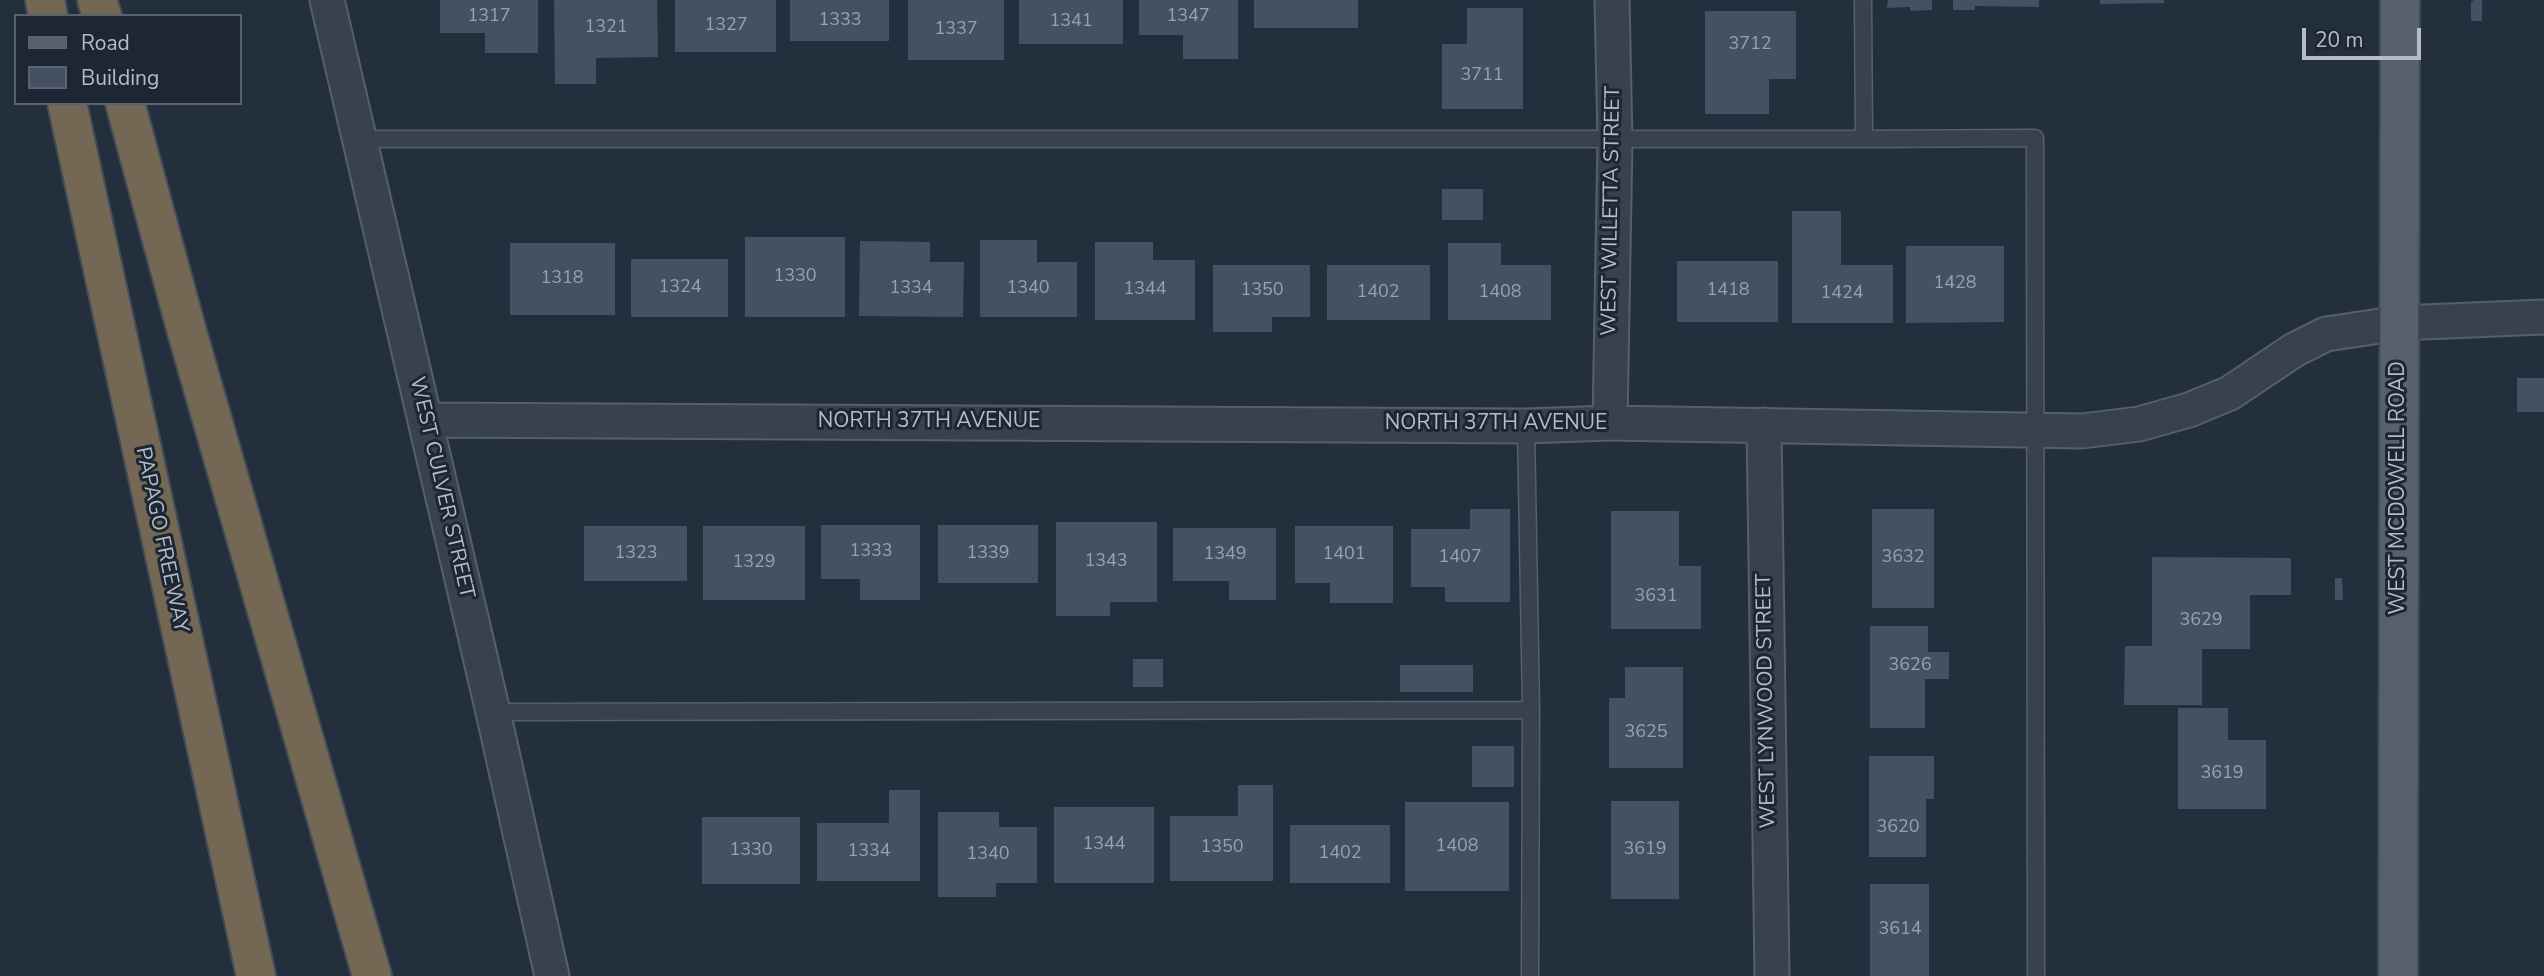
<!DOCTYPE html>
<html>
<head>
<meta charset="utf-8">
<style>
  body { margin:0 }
  #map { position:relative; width:2544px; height:976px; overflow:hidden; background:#242f3e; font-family:"Nunito Sans",sans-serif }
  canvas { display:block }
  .legend { position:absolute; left:14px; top:14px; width:228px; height:91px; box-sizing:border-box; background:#1d2633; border:2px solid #59626f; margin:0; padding:9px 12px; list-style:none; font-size:21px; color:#b4bcc9 }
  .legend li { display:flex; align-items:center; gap:14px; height:35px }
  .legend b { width:35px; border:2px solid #59626f }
  .scale { position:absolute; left:2302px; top:28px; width:119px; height:32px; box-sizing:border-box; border:4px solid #b4bcc9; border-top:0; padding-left:9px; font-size:21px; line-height:24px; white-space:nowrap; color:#b4bcc9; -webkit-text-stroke:5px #1d2633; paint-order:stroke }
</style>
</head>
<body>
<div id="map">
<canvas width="2544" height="976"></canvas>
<ul class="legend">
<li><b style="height:9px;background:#56606e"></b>Road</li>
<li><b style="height:19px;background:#455162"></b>Building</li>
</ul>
<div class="scale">20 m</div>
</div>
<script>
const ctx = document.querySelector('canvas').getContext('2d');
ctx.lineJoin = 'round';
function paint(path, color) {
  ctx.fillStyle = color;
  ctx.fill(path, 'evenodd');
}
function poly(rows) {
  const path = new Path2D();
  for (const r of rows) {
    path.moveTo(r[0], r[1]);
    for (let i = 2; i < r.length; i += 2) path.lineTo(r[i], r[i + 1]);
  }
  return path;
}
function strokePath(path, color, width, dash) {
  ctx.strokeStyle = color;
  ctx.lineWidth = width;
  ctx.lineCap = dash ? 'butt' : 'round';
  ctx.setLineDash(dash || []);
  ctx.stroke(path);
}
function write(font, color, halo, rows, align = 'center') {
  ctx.font = font + ' "Nunito Sans",sans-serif';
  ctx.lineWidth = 6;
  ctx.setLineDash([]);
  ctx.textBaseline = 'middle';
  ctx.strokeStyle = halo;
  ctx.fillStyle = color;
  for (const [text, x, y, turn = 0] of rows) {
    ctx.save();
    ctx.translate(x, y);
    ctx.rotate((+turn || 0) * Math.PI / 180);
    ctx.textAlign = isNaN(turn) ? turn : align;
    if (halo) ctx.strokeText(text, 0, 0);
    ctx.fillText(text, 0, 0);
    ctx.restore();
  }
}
const building = poly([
  [440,0,538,0,538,53,485,53,485,33,440,33],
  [554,0,657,0,658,57,596,58,596,84,555,84],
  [675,0,776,0,776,52,675,52],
  [790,0,889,0,889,41,790,41],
  [908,0,1004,0,1004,60,908,60],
  [1019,0,1123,0,1123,44,1019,44],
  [1139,0,1238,0,1238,59,1183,59,1183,35,1139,35],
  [1254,0,1358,0,1358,28,1254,28],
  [1888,0,1932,0,1932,10,1910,11,1910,7,1887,8],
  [1953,0,2039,0,2039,7,1975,6,1975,10,1953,10],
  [2100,0,2164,0,2164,3,2100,4],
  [2474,0,2482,0,2482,21,2471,21,2471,2],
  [1467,8,1523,8,1523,109,1442,109,1442,44,1467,44],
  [1705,11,1796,11,1796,79,1769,79,1769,114,1705,114],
  [1442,189,1483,189,1483,220,1442,220],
  [1792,211,1841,211,1841,265,1893,265,1893,323,1792,323],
  [745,237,845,237,845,317,745,317],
  [980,240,1037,240,1037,262,1077,262,1077,317,980,317],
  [860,241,930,242,930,262,964,262,963,317,859,316],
  [1095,242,1153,242,1153,260,1195,260,1195,320,1095,320],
  [510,243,615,243,615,315,510,315],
  [1448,243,1501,243,1501,265,1551,265,1551,320,1448,320],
  [1906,246,2004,246,2004,322,1906,323],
  [631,259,728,259,728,317,631,317],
  [1677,261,1778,261,1778,322,1677,322],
  [1213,265,1310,265,1310,317,1272,317,1272,332,1213,332],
  [1327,265,1430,265,1430,320,1327,320],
  [2517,378,2544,378,2544,412,2517,412],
  [1470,509,1510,509,1510,602,1445,602,1445,587,1411,587,1411,529,1470,529],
  [1872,509,1934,509,1934,608,1872,608],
  [1611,511,1679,511,1679,566,1701,566,1701,629,1611,629],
  [1056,522,1157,522,1157,602,1110,602,1110,616,1056,616],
  [821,525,920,525,920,600,860,600,860,579,821,579],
  [938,525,1038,525,1038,583,938,583],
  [584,526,687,526,687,581,584,581],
  [703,526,805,526,805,600,703,600],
  [1295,526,1393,526,1393,603,1330,603,1330,583,1295,583],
  [1173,528,1276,528,1276,600,1229,600,1229,581,1173,581],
  [2152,557,2291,558,2291,595,2250,595,2250,649,2202,649,2202,705,2124,705,2125,646,2152,646],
  [2335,578,2342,578,2343,600,2335,600],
  [1870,626,1928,626,1928,652,1949,652,1949,679,1925,679,1925,728,1870,728],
  [1133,659,1163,659,1163,687,1133,687],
  [1400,665,1473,665,1473,692,1400,692],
  [1625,667,1683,667,1683,768,1609,768,1609,698,1625,698],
  [2178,708,2228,708,2228,740,2266,740,2266,809,2178,809],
  [1472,746,1514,746,1514,787,1472,787],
  [1869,756,1934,756,1934,799,1926,799,1926,857,1869,857],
  [1238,785,1273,785,1273,881,1170,881,1170,816,1238,816],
  [889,790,920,790,920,881,817,881,817,823,889,823],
  [1611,801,1679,801,1679,899,1611,899],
  [1405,802,1509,802,1509,891,1405,891],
  [1054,807,1154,807,1154,883,1054,883],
  [938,812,999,812,999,827,1037,827,1037,883,996,883,996,897,938,897],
  [702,817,800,817,800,884,702,884],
  [1290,825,1390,825,1390,883,1290,883],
  [1870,884,1929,884,1929,976,1870,976]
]);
const service = poly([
  [1863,0,1864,139,2035,138,2036,976],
  [358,139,1864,139],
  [1526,426,1531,710,1530,976],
  [493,712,1531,710]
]);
const minor = poly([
  [327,0,493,712,552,976],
  [425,420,1526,426,1610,423,2082,431,2139,424,2189,410,2230,393,2294,350,2326,334,2400,323,2544,317],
  [1610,423,1615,140,1612,0],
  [1764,425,1772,976]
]);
const primary = poly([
  [2398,976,2400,0]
]);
const motorway = poly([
  [45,0,48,16],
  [97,0,102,16],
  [67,103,256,976],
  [125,103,187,332,372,976]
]);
const numberNames = [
  ["1317",489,17],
  ["1347",1188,17],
  ["1333",840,21],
  ["1341",1071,22],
  ["1327",726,26],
  ["1321",606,28],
  ["1337",956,30],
  ["3712",1750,45],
  ["3711",1482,76],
  ["1330",795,277],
  ["1318",562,279],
  ["1428",1955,284],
  ["1324",680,288],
  ["1334",911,289],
  ["1340",1028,289],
  ["1344",1145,290],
  ["1350",1262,291],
  ["1418",1728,291],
  ["1402",1378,293],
  ["1408",1500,293],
  ["1424",1842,294],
  ["1333",871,552],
  ["1323",636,554],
  ["1339",988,554],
  ["1349",1225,555],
  ["1401",1344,555],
  ["1407",1460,558],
  ["3632",1903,558],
  ["1343",1106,562],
  ["1329",754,563],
  ["3631",1656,597],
  ["3629",2201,621],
  ["3626",1910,666],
  ["3625",1646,733],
  ["3619",2222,774],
  ["3620",1898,828],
  ["1344",1104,845],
  ["1408",1457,847],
  ["1350",1222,848],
  ["3619",1645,850],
  ["1330",751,851],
  ["1334",869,852],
  ["1402",1340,854],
  ["1340",988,855],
  ["3614",1900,930]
];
const streetNames = [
  ["WEST WILLETTA STREET",1612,211,-89],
  ["NORTH 37TH AVENUE",929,422],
  ["NORTH 37TH AVENUE",1496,424],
  ["WEST CULVER STREET",441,488,77],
  ["WEST MCDOWELL ROAD",2399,488,-90],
  ["PAPAGO FREEWAY",161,540,78],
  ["WEST LYNWOOD STREET",1767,701,-91]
];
paint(building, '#455162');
strokePath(service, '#565f6c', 19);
strokePath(minor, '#565f6c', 37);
strokePath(primary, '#414a57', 42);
strokePath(motorway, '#434c59', 42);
strokePath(service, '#38414e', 16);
strokePath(minor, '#38414e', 33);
strokePath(primary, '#56606e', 38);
strokePath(motorway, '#746855', 38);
write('18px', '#98a1af', null, numberNames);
write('21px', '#b4bcc9', '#1d2633', streetNames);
</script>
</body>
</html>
